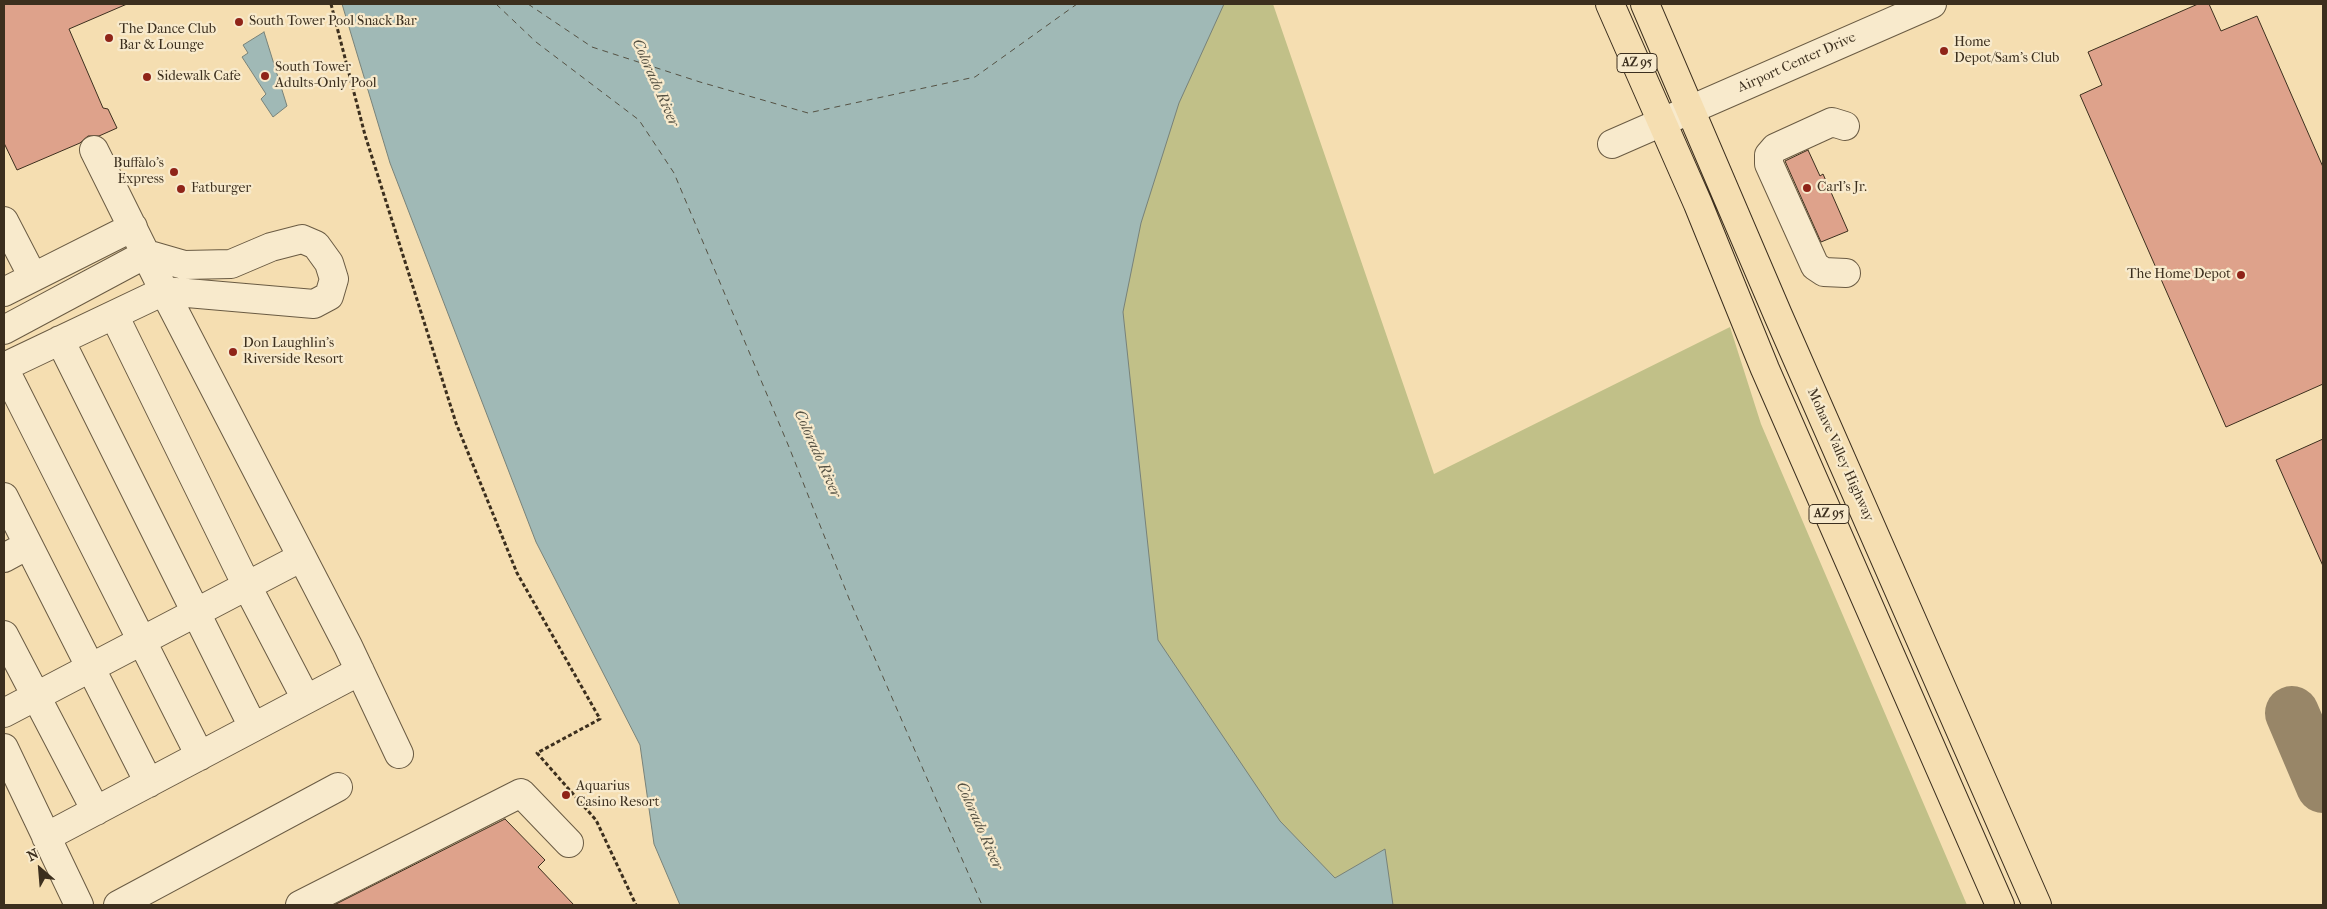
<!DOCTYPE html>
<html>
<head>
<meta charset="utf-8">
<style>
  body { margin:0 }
  #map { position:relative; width:2327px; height:909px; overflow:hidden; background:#f5deb1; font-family:"IM FELL French Canon",serif }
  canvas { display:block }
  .frame { position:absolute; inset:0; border:5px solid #3c2f1e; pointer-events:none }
  .north { position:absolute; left:15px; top:844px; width:50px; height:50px; -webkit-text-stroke:4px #f8eacc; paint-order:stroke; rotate:333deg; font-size:14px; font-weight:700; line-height:20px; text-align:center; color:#3c2f1e }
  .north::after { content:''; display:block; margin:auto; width:18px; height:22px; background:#3c2f1e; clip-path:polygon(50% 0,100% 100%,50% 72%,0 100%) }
</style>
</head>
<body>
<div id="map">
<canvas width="2327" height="909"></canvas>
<div class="frame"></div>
<div class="north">N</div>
</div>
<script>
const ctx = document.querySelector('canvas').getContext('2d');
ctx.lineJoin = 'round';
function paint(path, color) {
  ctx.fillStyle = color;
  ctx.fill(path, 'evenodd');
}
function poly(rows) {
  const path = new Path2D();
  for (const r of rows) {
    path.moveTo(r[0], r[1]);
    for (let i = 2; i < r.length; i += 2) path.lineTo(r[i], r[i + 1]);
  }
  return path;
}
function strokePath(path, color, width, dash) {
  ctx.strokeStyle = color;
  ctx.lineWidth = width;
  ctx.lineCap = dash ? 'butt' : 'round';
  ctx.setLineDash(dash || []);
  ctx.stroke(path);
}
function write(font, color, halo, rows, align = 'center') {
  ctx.font = font + ' "IM FELL French Canon",serif';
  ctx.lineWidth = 4.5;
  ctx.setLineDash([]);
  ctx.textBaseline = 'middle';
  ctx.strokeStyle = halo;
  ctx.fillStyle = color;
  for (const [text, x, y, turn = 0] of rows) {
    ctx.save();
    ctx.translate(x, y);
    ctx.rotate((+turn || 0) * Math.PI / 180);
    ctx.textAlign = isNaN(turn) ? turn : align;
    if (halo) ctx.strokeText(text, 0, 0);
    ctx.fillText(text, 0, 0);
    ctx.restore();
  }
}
const green = poly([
  [834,4,1273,4,1434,474,1730,327,1761,424,1967,905,1225,905]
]);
const water = poly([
  [342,4,1224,4,1179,103,1141,223,1123,312,1158,640,1280,821,1335,878,1385,849,1393,905,680,905,654,844,640,745,536,542,390,163,342,4],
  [264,32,287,106,273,117,261,99,266,94,242,57,248,53,243,45,264,32]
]);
const ferry = poly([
  [496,4,536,42,639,120,674,173,789,447,850,601,982,905],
  [528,4,592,47,700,82,808,113,975,77,1077,4]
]);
const taxiway = poly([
  [2292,713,2323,786]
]);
const building = poly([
  [4,4,127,4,69,29,103,108,108,109,117,128,99,136,88,136,80,143,17,170,4,143,4,4],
  [2198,4,2209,4,2221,31,2257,16,2323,167,2323,384,2226,427,2080,95,2102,85,2088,52,2198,4],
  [1808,150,1820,176,1823,174,1848,231,1821,242,1785,161,1808,150],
  [2323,439,2323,566,2276,460,2323,439],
  [505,819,545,860,538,867,574,905,334,905,505,819]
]);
const path = poly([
  [331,4,365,135,456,423,517,573,600,719,537,753,596,820,636,905]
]);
const minor = poly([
  [1845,126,1832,122,1775,148,1769,155,1769,164,1815,266,1824,272,1846,273],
  [1612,144,1932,4],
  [94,150,164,291,348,646,399,754],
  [4,221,33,277],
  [4,292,133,227],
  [114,315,247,586,306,699],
  [4,330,146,254,184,265,231,264,271,247,302,239,316,245,329,263,334,279,329,296,314,304,164,291,4,367],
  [60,340,253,727],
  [4,368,200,756],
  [4,497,149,783],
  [4,558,28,545],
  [4,635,96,811],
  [4,713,302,557],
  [4,748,79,905],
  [46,837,360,671],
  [118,905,338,787],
  [300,905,521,793,569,843]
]);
const highway = poly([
  [1610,4,1698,204,1765,369,2000,905],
  [1645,4,1778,315,2037,905]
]);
const markers = [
  [239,22,5,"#8f2418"],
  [109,38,5,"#8f2418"],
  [1944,51,5,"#8f2418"],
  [265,76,5,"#8f2418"],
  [147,77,5,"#8f2418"],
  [174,172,5,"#8f2418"],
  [1807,188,5,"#8f2418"],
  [181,189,5,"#8f2418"],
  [2241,275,5,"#8f2418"],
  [233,352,5,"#8f2418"],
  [566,795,5,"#8f2418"]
];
const shields = [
  [1637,63,40],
  [1829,514,40]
];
const shieldNames = [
  ["AZ 95",1637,63],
  ["AZ 95",1829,514]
];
const poiNames = [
  ["South Tower Pool Snack Bar",249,22],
  ["The Dance Club",119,30],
  ["Bar & Lounge",119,46],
  ["Home",1954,43],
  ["Depot/Sam's Club",1954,59],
  ["South Tower",275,68],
  ["Adults-Only Pool",275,84],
  ["Sidewalk Cafe",157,77],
  ["Buffalo's",164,164,"right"],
  ["Express",164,180,"right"],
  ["Carl's Jr.",1817,188],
  ["Fatburger",191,189],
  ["The Home Depot",2231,275,"right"],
  ["Don Laughlin's",243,344],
  ["Riverside Resort",243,360],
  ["Aquarius",576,787],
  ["Casino Resort",576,803]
];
const streetNames = [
  ["Airport Center Drive",1797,63,-24],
  ["Mohave Valley Highway",1840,455,66]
];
const waterNames = [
  ["Colorado River",655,83,66],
  ["Colorado River",817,454,66],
  ["Colorado River",979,826,66]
];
paint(green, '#c1c088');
paint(water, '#a0b9b6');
strokePath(water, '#788279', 1);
strokePath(ferry, '#555244', 1, [6, 5]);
strokePath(taxiway, '#988668', 54);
paint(building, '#dea28b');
strokePath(building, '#3c2f1e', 1);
strokePath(minor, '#6a5b43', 30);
strokePath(highway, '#3c2f1e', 30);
strokePath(path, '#3c2f1e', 3, [4, 2.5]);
strokePath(minor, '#f8eacc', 28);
strokePath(highway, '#f5deb1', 28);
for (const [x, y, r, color] of markers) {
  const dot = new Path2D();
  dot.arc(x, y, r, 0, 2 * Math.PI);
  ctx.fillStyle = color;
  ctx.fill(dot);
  strokePath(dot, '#f8eacc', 2);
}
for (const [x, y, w] of shields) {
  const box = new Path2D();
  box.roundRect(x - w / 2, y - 9.5, w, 19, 4);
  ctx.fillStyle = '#f8eacc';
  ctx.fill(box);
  strokePath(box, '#3c2f1e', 1);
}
write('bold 12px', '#3c2f1e', null, shieldNames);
write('14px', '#3c2f1e', '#f8eacc', poiNames, 'left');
write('14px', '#3c2f1e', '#f8eacc', streetNames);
write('italic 15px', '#555244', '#f8eacc', waterNames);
</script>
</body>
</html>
